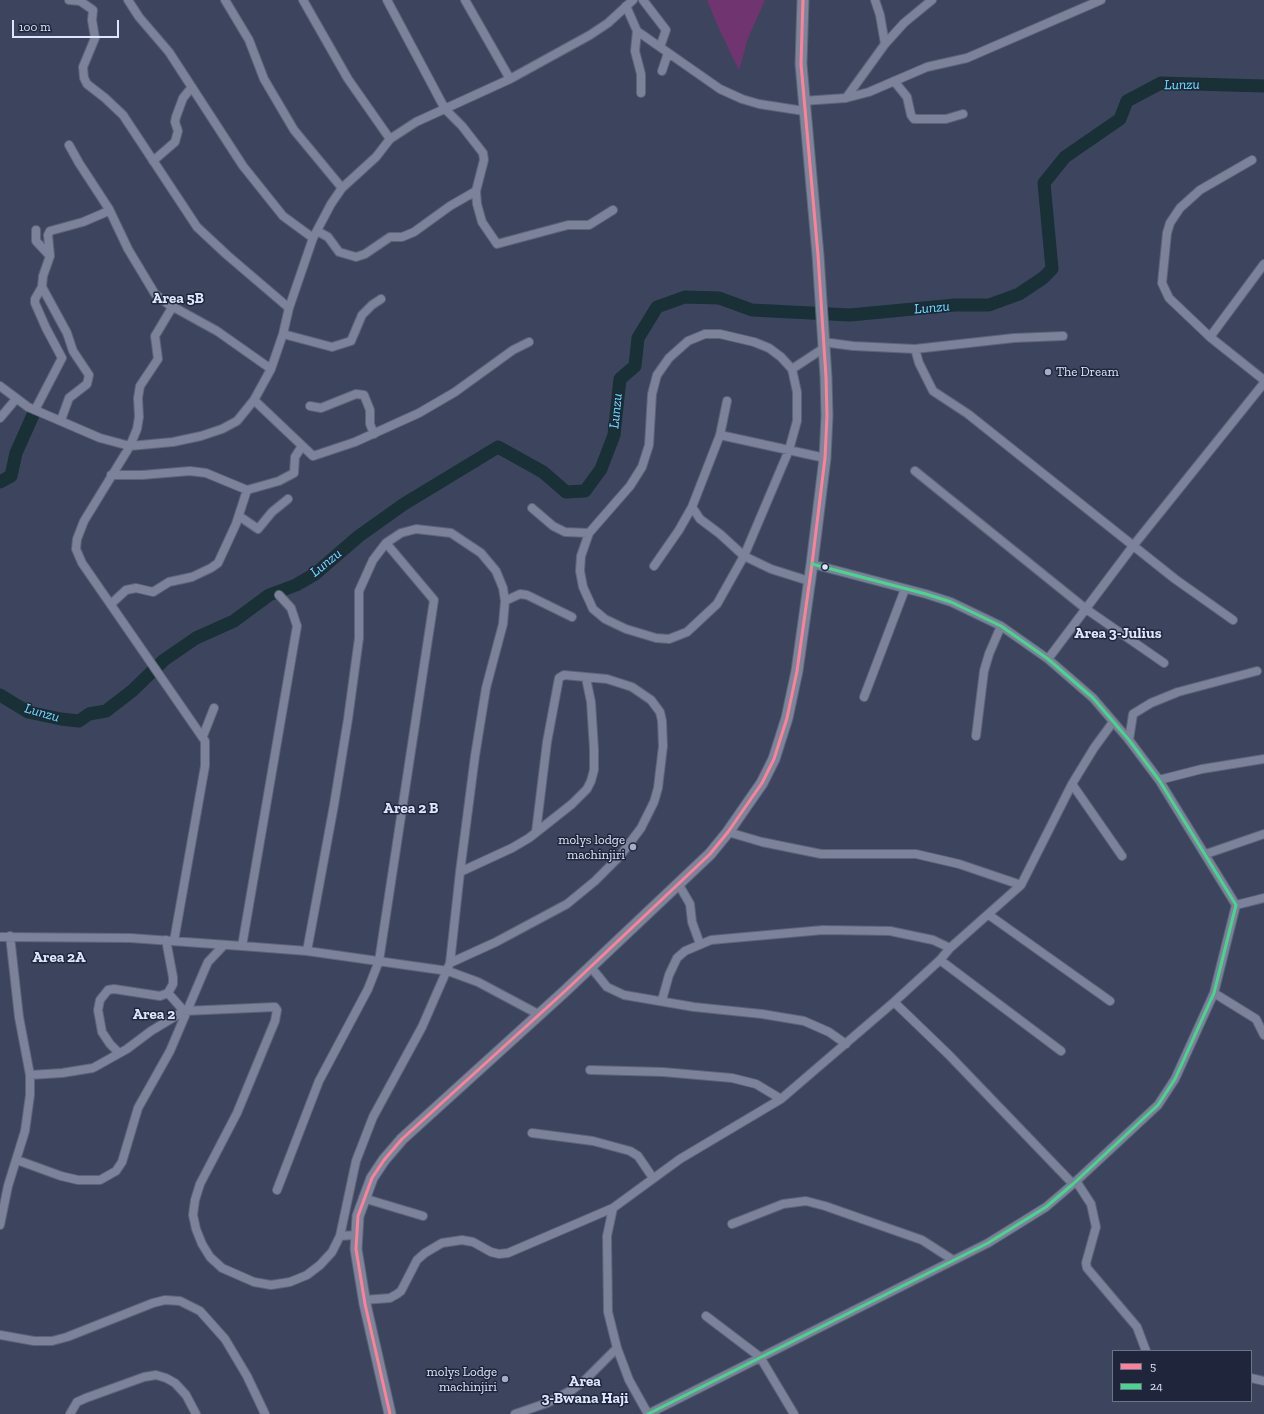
<!DOCTYPE html>
<html>
<head>
<meta charset="utf-8">
<style>
  body { margin:0 }
  #map { position:relative; width:1264px; height:1414px; overflow:hidden; background:#3d455e; font-family:"Zilla Slab",serif }
  canvas { display:block }
  .legend { position:absolute; left:1112px; top:1350px; width:140px; height:52px; box-sizing:border-box; background:#1f263b; border:1px solid #6b7389; margin:0; padding:5px 7px; list-style:none; font-size:12px; color:#dee6fd }
  .legend li { display:flex; align-items:center; gap:8px; height:20px }
  .legend b { width:20px; border:1px solid #6b7389 }
  .scale { position:absolute; left:12px; top:20px; width:107px; height:18px; box-sizing:border-box; border:2px solid #dee6fd; border-top:0; padding-left:5px; font-size:12px; line-height:14px; white-space:nowrap; color:#dee6fd; -webkit-text-stroke:3px #1f263b; paint-order:stroke }
</style>
</head>
<body>
<div id="map">
<canvas width="1264" height="1414"></canvas>
<ul class="legend">
<li><b style="height:5px;background:#ff8098"></b>5</li>
<li><b style="height:5px;background:#46d78d"></b>24</li>
</ul>
<div class="scale">100 m</div>
</div>
<script>
const ctx = document.querySelector('canvas').getContext('2d');
ctx.lineJoin = 'round';
function paint(path, color) {
  ctx.fillStyle = color;
  ctx.fill(path, 'evenodd');
}
function poly(rows) {
  const path = new Path2D();
  for (const r of rows) {
    path.moveTo(r[0], r[1]);
    for (let i = 2; i < r.length; i += 2) path.lineTo(r[i], r[i + 1]);
  }
  return path;
}
function strokePath(path, color, width, dash) {
  ctx.strokeStyle = color;
  ctx.lineWidth = width;
  ctx.lineCap = dash ? 'butt' : 'round';
  ctx.setLineDash(dash || []);
  ctx.stroke(path);
}
function write(font, color, halo, rows, align = 'center') {
  ctx.font = font + ' "Zilla Slab",serif';
  ctx.lineWidth = 3;
  ctx.setLineDash([]);
  ctx.textBaseline = 'middle';
  ctx.strokeStyle = halo;
  ctx.fillStyle = color;
  for (const [text, x, y, turn = 0] of rows) {
    ctx.save();
    ctx.translate(x, y);
    ctx.rotate((+turn || 0) * Math.PI / 180);
    ctx.textAlign = isNaN(turn) ? turn : align;
    if (halo) ctx.strokeText(text, 0, 0);
    ctx.fillText(text, 0, 0);
    ctx.restore();
  }
}
const green = poly([
  [707,0,765,0,748,38,739,70,720,31]
]);
const river = poly([
  [0,482,11,476,16,453,33,415],
  [0,695,28,712,61,719,79,721,89,714,106,711,132,691,164,660,196,638,234,621,269,595,296,585,315,574,359,536,404,504,498,447,543,472,566,492,585,491,601,469,614,435,620,379,635,366,638,338,657,307,685,297,719,298,752,310,850,315,955,305,989,305,1019,294,1043,278,1052,269,1044,183,1065,157,1120,119,1127,101,1161,83,1264,86]
]);
const minor = poly([
  [69,0,80,1,93,10,92,20,95,38,83,67,84,78,87,84,105,98,123,115,197,227,227,255,289,308],
  [128,0,139,17,169,52,243,166,283,216,313,238],
  [225,0,249,40,264,79,294,130,342,188],
  [303,0,348,79,390,139],
  [387,0,445,109,462,126,483,153,484,160,476,191,477,204,482,222,497,244,568,225,589,225,613,210],
  [465,0,510,79],
  [643,0,666,30,660,47],
  [875,0,880,15,885,44],
  [626,6,637,31,720,89,742,99,759,104,804,111],
  [637,31,635,51,641,74,641,93],
  [662,71,668,53],
  [894,81,907,97,911,115,914,119,946,119,963,114],
  [846,98,885,44,904,23,932,0],
  [803,101,846,98,869,92,927,67,967,58,1101,0],
  [69,145,79,163,109,209,128,249,155,294,168,304,217,331,271,369],
  [1252,160,1200,190,1180,208,1170,223,1167,233,1162,283,1169,298,1210,337,1264,380],
  [153,161,175,142,178,131,175,122,176,117,183,98,192,87],
  [317,231,328,237,339,252,356,257,365,254,390,237,402,237,414,232,450,206,476,191],
  [50,256,48,235,50,231,83,222,104,213,109,209],
  [42,287,67,333,73,351,89,375,87,384,69,398,61,420],
  [173,306,155,336,158,359,140,386,138,398,139,417,137,429,130,446,84,521,77,539,76,549,82,563,205,741,205,766,174,941],
  [283,334,332,347,351,341,362,315,372,305,381,299],
  [705,334,720,334,754,342,769,348,781,357,792,369,797,392,797,421,789,450,775,483,744,556,717,604,687,632,669,639,656,638,626,629,605,619,593,609,583,587,580,571,581,556,589,533,630,486,642,467,649,445,652,394,657,375,669,358,688,341,705,334],
  [1210,337,1264,264],
  [823,342,853,346,915,349,1014,338,1063,336],
  [915,349,919,363,933,391,968,414,1175,579,1233,620],
  [792,369,824,348],
  [0,386,28,407,100,438,130,446,173,442,201,436,222,429,237,421,254,400,271,369,283,334,289,308,313,238,331,204,342,188,376,157,390,139,416,122,510,79,590,35,608,23,633,0],
  [254,400,313,456,355,442,419,413,455,392,513,350,529,342],
  [310,406,321,408,356,394,364,395,370,410,370,424,374,434],
  [35,410,62,358,46,328,35,303,35,299,42,287,43,276,50,256,36,241,36,230],
  [0,418,16,399],
  [720,435,825,458],
  [915,471,1086,609,1164,663],
  [111,475,142,475,190,471,206,473,247,490,279,481,294,473,295,457,302,446],
  [692,507,700,519,720,534,744,556,771,569,809,581],
  [532,508,553,526,565,532,589,533],
  [239,516,258,529,272,512,288,499],
  [654,566,679,530,692,507,720,435,727,401],
  [505,601,520,594,527,595,572,617],
  [111,604,126,590,136,588,153,592,169,582,192,577,211,568,218,563,236,524,247,490],
  [1048,659,1133,546,1264,383],
  [864,697,905,589],
  [203,736,214,708],
  [976,736,984,671,989,654,1001,626],
  [1129,740,1133,714,1151,703,1178,692,1257,671],
  [1159,780,1202,769,1264,759],
  [1072,784,1122,856],
  [728,832,762,842,821,854,916,854,959,864,1021,885],
  [1206,854,1264,834],
  [460,872,512,848,529,838,572,804,587,789,591,781,594,770,594,749,591,702,586,678],
  [679,885,690,904,692,922,700,944],
  [1236,905,1264,898],
  [989,915,1110,1001],
  [0,937,130,938,242,946,307,951,448,971,478,982,538,1014],
  [242,946,297,626,291,608,279,595],
  [940,960,1061,1051],
  [450,963,496,942,567,904,595,881,620,856,641,828,654,802,658,788,663,746,662,721,660,712,651,700,632,687,607,679,564,675,559,678,547,742,536,832],
  [590,966,607,987,624,995,694,1007,762,1014,804,1021,829,1032,846,1044],
  [168,993,184,1011],
  [1214,993,1256,1019,1264,1035],
  [662,1000,669,975,677,958,685,951,711,940,823,930,890,931,933,940,950,948],
  [894,1002,949,1055,1073,1184],
  [119,1053,110,1044,102,1032,98,1010,100,1000,108,990,114,989,160,996,168,993,173,984,173,977,166,940],
  [590,1070,663,1072,732,1078,756,1084,781,1099],
  [30,1075,62,1073,93,1068,127,1049,151,1031,184,1011,275,1007,277,1010,275,1021,237,1113,200,1184,195,1200,193,1215,196,1229,202,1244,210,1257,222,1268,254,1282,271,1285,290,1282,307,1275,320,1265,332,1252,340,1236,356,1161,373,1117,422,1027,450,963,460,872,475,756,486,688,503,624,505,601,503,588,496,571,481,553,451,533,416,529,401,533,386,543,373,560,359,591,359,638,348,719,334,805,307,951],
  [532,1133,593,1141,630,1151,638,1156,653,1178],
  [17,1160,61,1176,78,1180,100,1180,116,1171,122,1162,138,1108,170,1051,204,971,208,962,224,945],
  [1076,1181,1091,1204,1096,1227,1086,1263,1087,1268,1137,1327,1146,1351],
  [277,1190,319,1081,368,989,379,961,434,600,386,543],
  [363,1198,423,1216],
  [613,1208,607,1236,608,1312,617,1348,629,1380,648,1414],
  [732,1224,783,1204,806,1201,825,1206,922,1240,953,1260],
  [0,1225,8,1186,25,1131,30,1095,30,1075,19,1017,10,936],
  [340,1236,355,1235],
  [364,1300,390,1298,397,1294,401,1291,417,1260,425,1253,442,1243,462,1240,473,1242,491,1252,499,1254,508,1253,613,1208,680,1159,781,1099,894,1002,940,960,950,948,1021,885,1072,784,1094,748,1113,722],
  [706,1316,760,1357,794,1414],
  [0,1335,34,1341,52,1341,67,1337,153,1303,165,1300,180,1301,200,1311,225,1339,247,1376,265,1414],
  [1251,1378,1264,1381],
  [70,1414,77,1402,86,1398,144,1377,156,1375,166,1378,175,1383,186,1395,196,1414],
  [515,1414,547,1403,572,1390,585,1380,617,1348],
  [648,1414,988,1243,1046,1207,1073,1184,1158,1105,1175,1079,1214,993,1236,905,1159,780,1129,740,1093,698,1048,659,1001,626,951,602,926,594,812,564]
]);
const secondary = poly([
  [390,1414,365,1304,356,1249,358,1216,372,1178,384,1160,402,1139,564,992,710,854,728,832,762,783,774,759,787,718,797,671,812,564,825,458,827,416,826,377,818,255,801,64,803,0]
]);
const bus1 = poly([
  [390,1414,365,1304,356,1249,358,1216,372,1178,384,1160,402,1139,564,992,710,854,728,832,762,783,774,759,787,718,797,671,812,564,825,458,827,416,826,377,818,255,801,64,803,0]
]);
const bus2 = poly([
  [648,1414,988,1243,1046,1207,1073,1184,1158,1105,1175,1079,1214,993,1236,905,1159,780,1129,740,1093,698,1048,659,1001,626,951,602,926,594,812,564]
]);
const markers = [
  [1048,372,4,"#a6aec5"],
  [825,567,3.5,"#dee6fd"],
  [633,847,4,"#a6aec5"],
  [505,1379,4,"#a6aec5"]
];
const poiNames = [
  ["The Dream",1056,372,"left"],
  ["molys lodge",625,840],
  ["machinjiri",625,855],
  ["molys Lodge",497,1372],
  ["machinjiri",497,1387]
];
const waterNames = [
  ["Lunzu",1182,85,-1],
  ["Lunzu",932,308,-5],
  ["Lunzu",616,411,-84],
  ["Lunzu",326,563,-39],
  ["Lunzu",42,713,16]
];
const quarterNames = [
  ["Area 5B",178,299],
  ["Area 3-Julius",1118,634],
  ["Area 2 B",411,809],
  ["Area 2A",59,958],
  ["Area 2",154,1015],
  ["Area",585,1382],
  ["3-Bwana Haji",585,1399]
];
paint(green, '#703570');
strokePath(river, '#183036', 13);
strokePath(minor, '#5c6478', 10);
strokePath(secondary, '#5c6478', 13);
strokePath(minor, '#7b829a', 8);
strokePath(secondary, '#7d859b', 11);
strokePath(bus1, '#ff8098', 3);
strokePath(bus2, '#46d78d', 3);
for (const [x, y, r, color] of markers) {
  const dot = new Path2D();
  dot.arc(x, y, r, 0, 2 * Math.PI);
  ctx.fillStyle = color;
  ctx.fill(dot);
  strokePath(dot, '#1f263b', 1.5);
}
write('13px', '#dee6fd', '#1f263b', poiNames, 'right');
write('italic 14px', '#67e7fd', '#1f263b', waterNames);
write('bold 15px', '#dee6fd', '#1f263b', quarterNames);
</script>
</body>
</html>
